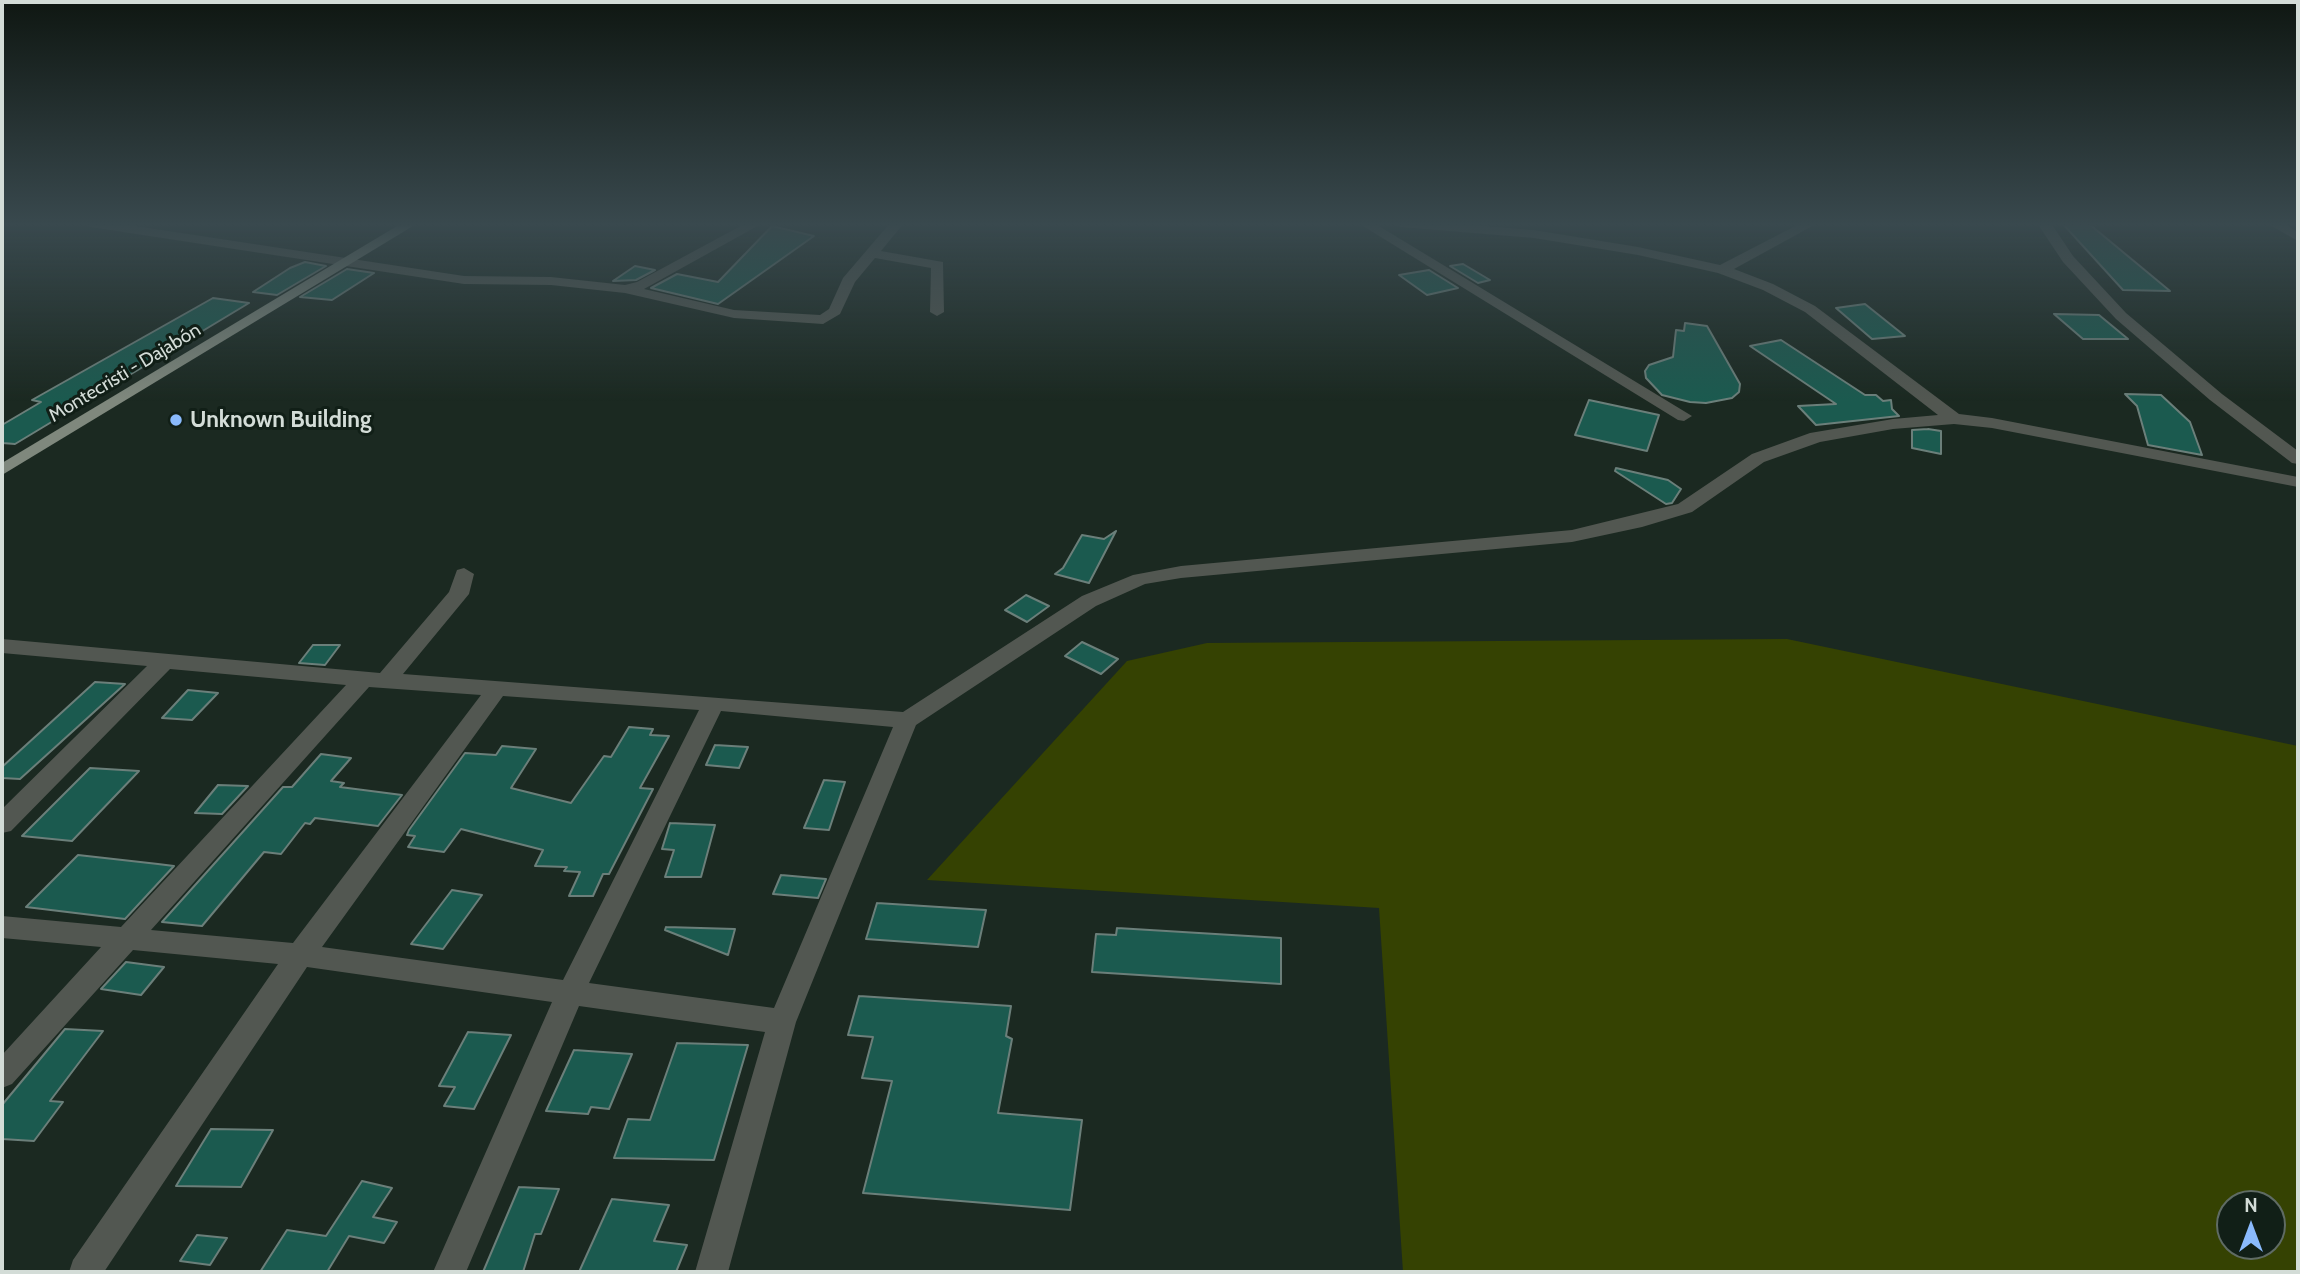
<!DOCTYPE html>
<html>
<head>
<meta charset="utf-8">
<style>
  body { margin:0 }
  #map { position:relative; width:2300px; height:1274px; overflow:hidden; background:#1b2921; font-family:Cabin,sans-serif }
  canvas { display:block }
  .frame { position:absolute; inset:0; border:4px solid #d3dcd7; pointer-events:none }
  .north { position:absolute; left:2216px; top:1190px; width:70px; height:70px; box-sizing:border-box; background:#111f17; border:2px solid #5f6b64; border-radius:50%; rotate:0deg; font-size:19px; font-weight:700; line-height:28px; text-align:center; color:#d3dcd7 }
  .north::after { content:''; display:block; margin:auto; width:24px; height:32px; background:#8abafc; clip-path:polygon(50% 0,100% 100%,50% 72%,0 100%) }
</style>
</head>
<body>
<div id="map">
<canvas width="2300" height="1274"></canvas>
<div class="frame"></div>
<div class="north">N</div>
</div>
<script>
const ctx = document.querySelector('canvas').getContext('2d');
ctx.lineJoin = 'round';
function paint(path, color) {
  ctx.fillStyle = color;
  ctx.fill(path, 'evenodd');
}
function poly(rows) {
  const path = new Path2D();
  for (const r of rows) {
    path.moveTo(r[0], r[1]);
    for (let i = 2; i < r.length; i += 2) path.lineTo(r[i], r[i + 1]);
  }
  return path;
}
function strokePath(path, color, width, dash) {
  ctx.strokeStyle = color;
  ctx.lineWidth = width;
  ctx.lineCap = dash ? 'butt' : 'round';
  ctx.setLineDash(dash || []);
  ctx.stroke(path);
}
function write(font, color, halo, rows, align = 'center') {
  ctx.font = font + ' Cabin,sans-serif';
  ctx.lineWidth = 6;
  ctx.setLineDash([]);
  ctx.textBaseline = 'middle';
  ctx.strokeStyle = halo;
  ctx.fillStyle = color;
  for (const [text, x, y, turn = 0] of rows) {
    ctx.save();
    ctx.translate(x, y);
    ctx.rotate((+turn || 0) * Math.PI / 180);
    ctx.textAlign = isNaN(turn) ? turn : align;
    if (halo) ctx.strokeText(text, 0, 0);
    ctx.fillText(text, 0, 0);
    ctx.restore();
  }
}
const green = poly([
  [1787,639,2298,746,2298,1272,1403,1272,1379,908,927,880,1127,661,1207,643],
  [2230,1204,2272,1204,2272,1246,2230,1246]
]);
const building = poly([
  [2062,223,2088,223,2170,291,2123,290,2062,223],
  [772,226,814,236,718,304,651,288,677,274,718,282,772,226],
  [305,262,326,266,277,295,253,292,290,268,305,262],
  [1463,264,1490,280,1478,283,1450,266,1463,264],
  [635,266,655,270,636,280,613,281,635,266],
  [347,269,374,273,332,300,300,297,347,269],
  [1429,270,1458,288,1427,295,1399,275,1429,270],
  [213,298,249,303,15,444,2,443,2,425,41,402,32,400,213,298],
  [1865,304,1905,336,1872,339,1836,308,1865,304],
  [2054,314,2099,315,2128,339,2083,339,2054,314],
  [1685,323,1707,326,1740,384,1739,392,1732,398,1706,403,1690,402,1662,395,1646,378,1645,371,1649,365,1673,357,1676,330,1684,331,1685,323],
  [1781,340,1865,395,1876,395,1883,401,1891,400,1892,409,1899,416,1816,425,1798,406,1836,404,1750,346,1781,340],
  [2125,394,2161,395,2190,422,2202,455,2148,445,2137,406,2125,394],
  [1589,400,1659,415,1647,451,1575,435,1589,400],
  [1928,429,1941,431,1941,454,1912,448,1912,430,1928,429],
  [1616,468,1668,480,1681,489,1672,503,1666,504,1615,471,1616,468],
  [1116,531,1089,583,1055,574,1063,568,1082,535,1104,539,1116,531],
  [1026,595,1049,606,1027,622,1005,610,1026,595],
  [1082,642,1118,659,1101,674,1065,656,1082,642],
  [313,645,340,645,325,665,299,663,313,645],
  [95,682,125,684,20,779,2,778,2,767,95,682],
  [188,690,218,693,192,720,162,718,188,690],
  [629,727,653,729,650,735,669,736,640,788,653,789,609,874,603,874,593,896,569,896,580,872,564,871,567,867,535,866,543,850,461,829,444,852,408,847,415,836,407,835,409,830,465,753,496,755,502,746,536,749,511,788,571,803,604,756,611,757,629,727],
  [715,745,748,747,739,768,706,765,715,745],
  [321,754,351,758,331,781,344,783,340,787,402,795,378,826,315,818,310,824,305,823,281,854,264,852,202,926,162,922,283,787,292,787,321,754],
  [90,768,139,771,72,841,22,836,90,768],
  [824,780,845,782,829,830,804,828,824,780],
  [218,785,248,786,222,814,195,813,218,785],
  [670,823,715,825,701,877,665,877,674,850,662,849,670,823],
  [78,855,158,864,174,866,125,919,26,907,78,855],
  [781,875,826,879,818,898,773,894,781,875],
  [452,890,482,895,443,949,411,944,452,890],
  [877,903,986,910,978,947,866,939,877,903],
  [666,927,735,929,728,955,665,930,666,927],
  [1117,928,1281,938,1281,984,1092,972,1096,934,1116,935,1117,928],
  [126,962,164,967,141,995,101,989,126,962],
  [859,996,1011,1006,1006,1036,1012,1039,998,1113,1082,1120,1070,1210,863,1193,892,1081,862,1078,873,1037,848,1035,859,996],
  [65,1029,103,1031,50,1101,63,1102,34,1141,2,1139,2,1105,65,1029],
  [468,1032,511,1035,474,1109,444,1106,455,1087,439,1086,468,1032],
  [677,1043,748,1045,714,1160,614,1158,628,1119,650,1120,677,1043],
  [574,1050,632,1054,609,1109,591,1107,588,1114,546,1111,574,1050],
  [211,1129,273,1130,241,1187,176,1186,211,1129],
  [362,1181,392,1188,373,1217,397,1222,384,1243,349,1236,327,1272,260,1272,287,1230,326,1236,362,1181],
  [519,1187,559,1189,541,1234,535,1234,523,1272,483,1272,519,1187],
  [612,1199,669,1205,654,1241,687,1245,676,1272,579,1272,612,1199],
  [197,1235,227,1238,210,1265,180,1261,197,1235]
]);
const minor = poly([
  [83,223,116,223,464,276,551,277,625,285,637,282,746,223,763,223,644,289,734,310,820,315,829,309,843,278,890,223,904,223,881,251,943,262,944,312,937,316,930,312,931,268,875,258,855,282,840,314,823,324,734,318,625,293,551,285,464,284,90,227,83,223],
  [1358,223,1374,223,1692,416,1684,421,1678,420,1358,223],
  [1393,223,1448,223,1534,230,1638,247,1720,265,1801,223,1818,223,1734,269,1773,284,1815,306,1959,414,1992,418,2298,477,2298,487,1992,428,1954,424,1893,429,1820,442,1764,462,1692,512,1642,527,1572,542,1181,578,1145,584,1096,606,916,725,796,1022,728,1272,695,1272,765,1032,579,1006,466,1272,433,1272,552,1002,307,967,104,1272,69,1272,73,1260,278,964,133,950,12,1084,2,1088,2,1055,101,947,2,938,2,916,121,927,346,685,170,669,11,831,2,833,2,809,147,666,2,653,2,639,380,673,449,592,457,570,464,568,474,574,469,594,403,674,903,712,1082,596,1133,575,1181,566,1572,530,1678,504,1752,454,1810,433,1893,419,1938,415,1805,312,1763,290,1718,273,1638,255,1534,238,1400,227,1393,223],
  [369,687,481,695,293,943,151,930,369,687],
  [503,696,699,710,563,980,322,947,503,696],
  [721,711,893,727,774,1008,589,983,721,711],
  [2037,223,2051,223,2073,256,2126,313,2222,394,2298,451,2298,464,2292,463,2210,400,2116,319,2063,262,2037,223],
  [2266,223,2283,223,2298,232,2298,241,2266,223]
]);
const major = poly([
  [402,223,418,223,2,475,2,463,402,223]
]);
const markers = [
  [176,420,7,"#8abafc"]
];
const farStreetnames = [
  ["Montecristi - Dajabón",125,373,-31]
];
const poiNames = [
  ["Unknown Building",190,420]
];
paint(green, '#354202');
paint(building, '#1b5a4f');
strokePath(building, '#6b7f7a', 2);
paint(minor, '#525751');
paint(major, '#7f887d');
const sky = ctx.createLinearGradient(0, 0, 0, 401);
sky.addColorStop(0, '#0f1712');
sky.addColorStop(0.56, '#39494e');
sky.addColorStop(1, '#39494e00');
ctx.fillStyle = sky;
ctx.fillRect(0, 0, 2300, 401);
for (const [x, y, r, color] of markers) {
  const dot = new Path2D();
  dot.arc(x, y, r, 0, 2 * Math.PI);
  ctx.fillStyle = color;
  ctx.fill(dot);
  strokePath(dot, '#111f17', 2.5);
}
write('19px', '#d3dcd7', '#111f17', farStreetnames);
write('bold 23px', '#d3dcd7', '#111f17', poiNames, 'left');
</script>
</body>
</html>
